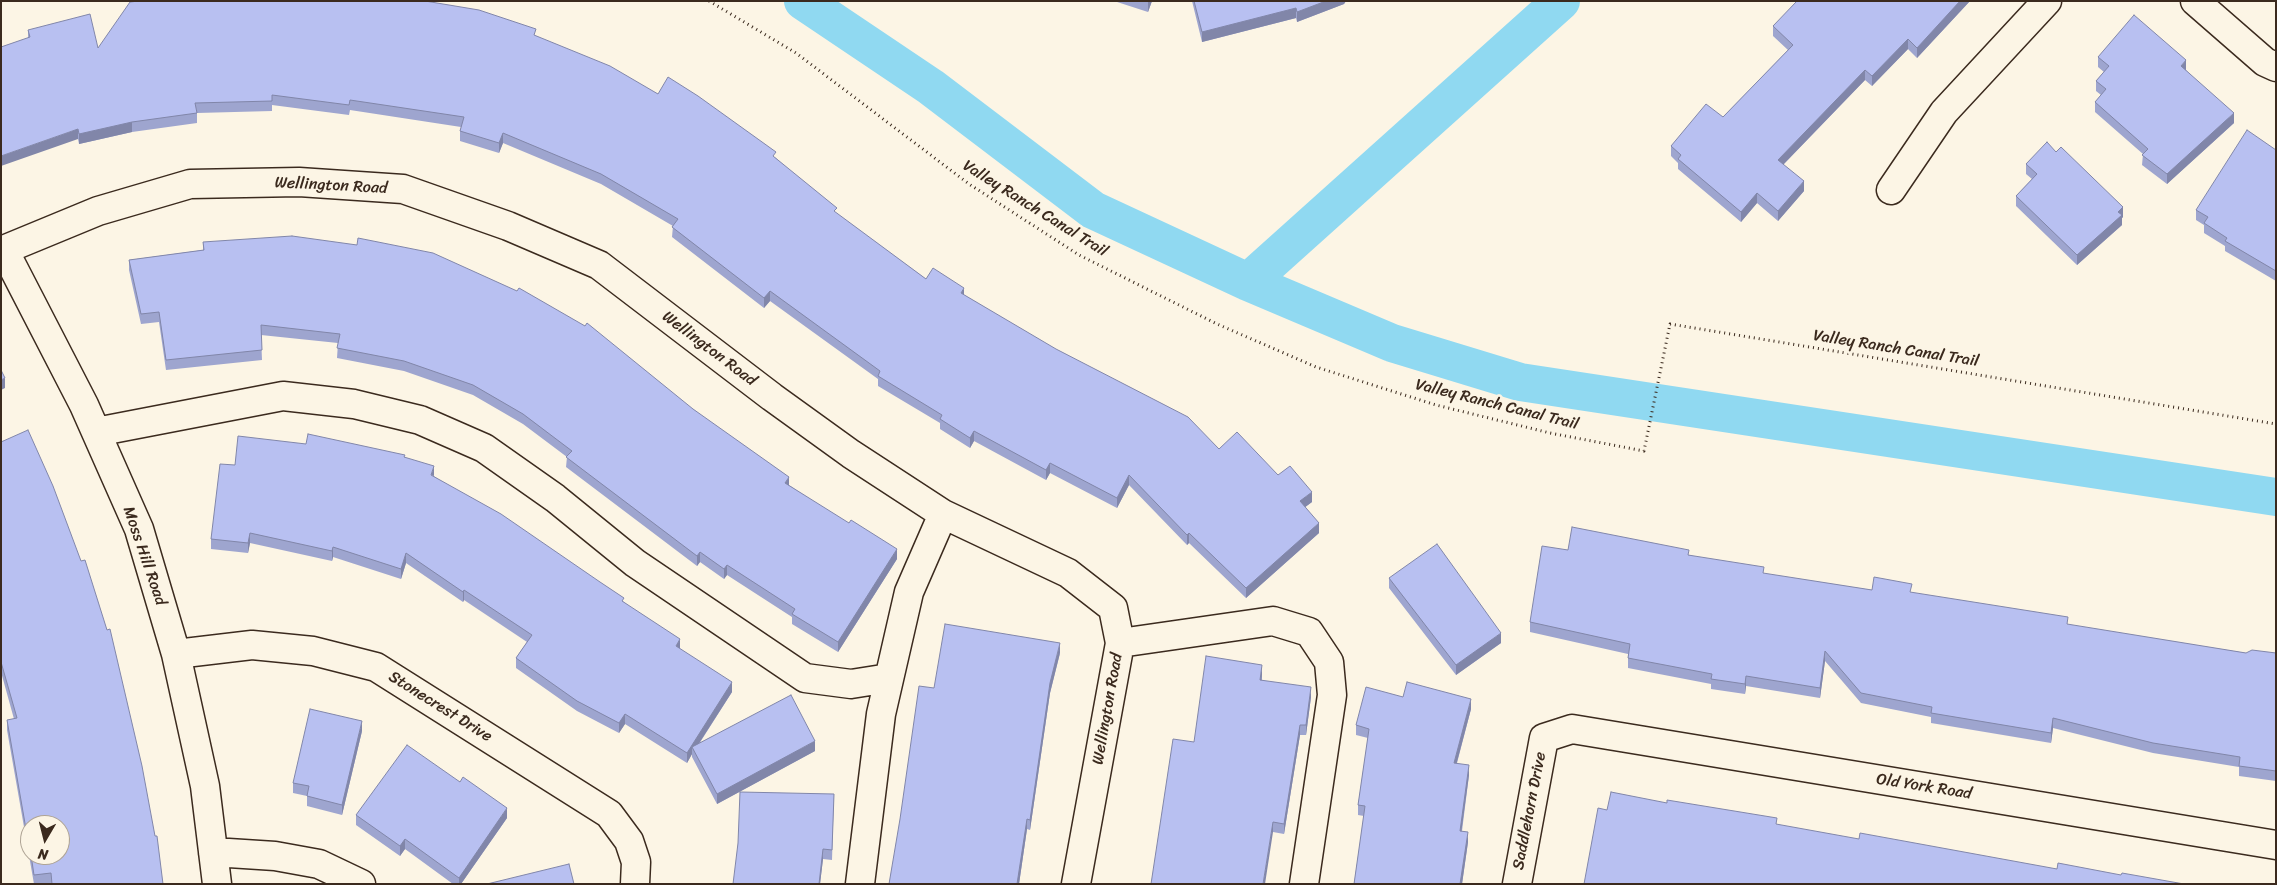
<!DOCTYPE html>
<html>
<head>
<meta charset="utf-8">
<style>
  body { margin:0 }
  #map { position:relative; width:2277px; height:885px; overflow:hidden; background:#fcf5e5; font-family:Sriracha,sans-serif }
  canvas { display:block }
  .frame { position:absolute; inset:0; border:2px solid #3b2a1e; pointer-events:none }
  .north { position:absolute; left:20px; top:815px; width:50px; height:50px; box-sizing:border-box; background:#fcf5e5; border:1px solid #afa495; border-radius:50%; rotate:188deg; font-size:14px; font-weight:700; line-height:20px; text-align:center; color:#3b2a1e }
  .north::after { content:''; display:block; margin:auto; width:18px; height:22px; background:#3b2a1e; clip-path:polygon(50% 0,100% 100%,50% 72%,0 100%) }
</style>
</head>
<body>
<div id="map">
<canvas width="2277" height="885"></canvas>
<div class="frame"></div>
<div class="north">N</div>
</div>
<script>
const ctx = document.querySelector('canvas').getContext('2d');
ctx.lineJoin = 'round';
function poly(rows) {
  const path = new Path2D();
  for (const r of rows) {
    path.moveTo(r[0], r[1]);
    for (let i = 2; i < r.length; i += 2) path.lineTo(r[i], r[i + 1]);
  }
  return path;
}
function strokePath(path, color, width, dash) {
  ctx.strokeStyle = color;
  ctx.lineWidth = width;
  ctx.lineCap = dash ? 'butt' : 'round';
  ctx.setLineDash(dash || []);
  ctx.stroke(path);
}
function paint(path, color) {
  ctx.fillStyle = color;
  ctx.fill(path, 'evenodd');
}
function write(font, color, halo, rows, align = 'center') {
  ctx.font = font + ' Sriracha,sans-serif';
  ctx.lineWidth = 5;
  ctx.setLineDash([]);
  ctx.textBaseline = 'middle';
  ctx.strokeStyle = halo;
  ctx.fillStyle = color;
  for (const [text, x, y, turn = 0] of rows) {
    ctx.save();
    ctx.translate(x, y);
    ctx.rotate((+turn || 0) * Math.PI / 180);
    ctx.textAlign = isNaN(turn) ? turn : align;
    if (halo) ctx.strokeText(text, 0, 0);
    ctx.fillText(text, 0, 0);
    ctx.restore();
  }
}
const canal = poly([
  [803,1,931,87,1093,210,1248,282,1392,343,1520,382,2276,497],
  [1248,282,1561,1]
]);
const path = poly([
  [709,1,796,53,969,184,1079,255,1217,324,1316,367,1436,405,1550,433,1644,451,1670,324,2276,424]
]);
const minor = poly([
  [2195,1,2265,62,2276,67],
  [1891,190,1944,112,2047,1],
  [4,250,84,405,139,529,176,654,205,786,217,884],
  [1,251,98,211,190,184,299,182,403,189,508,226,599,265,772,397,851,454,943,514,1068,573,1113,608,1120,643,1076,884],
  [96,432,283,396,354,404,420,420,484,448,555,498,635,563,805,678,851,684,889,678],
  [1120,643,1273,621,1309,632,1329,662,1332,695,1304,884],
  [176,654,252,645,313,651,376,667,609,814,629,841,636,862,635,884],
  [213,852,275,856,319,864,361,884],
  [860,884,881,714,909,592,943,514],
  [1517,884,1544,738,1572,729,2276,845]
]);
const wall = poly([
  [1114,1,1152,1,1148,12],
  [1192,1,1346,1,1344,4,1297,22,1296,18,1202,42],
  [1970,1,1917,58,1908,49,1872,86,1865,80,1783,165,1804,191,1778,221,1757,203,1741,222,1678,169,1678,163,1671,156,1671,146,1723,117,1788,50,1773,36,1773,26],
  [28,30,98,48,536,36,658,94,776,158,837,214,926,279,964,295,1219,449,1278,475,1312,502,1305,507,1319,533,1246,598,1189,543,1187,545,1129,485,1117,508,1050,473,1046,480,974,441,970,448,940,429,940,423,878,386,878,379,770,301,764,308,672,237,673,226,601,184,503,143,499,153,460,141,460,131,461,127,350,110,349,115,272,105,272,111,197,113,197,123,132,132,79,144,78,139,28,38],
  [2098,57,2186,70,2234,123,2167,184,2142,165,2143,154,2095,112,2095,102,2101,95,2096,91,2096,81,2104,72,2098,67],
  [2276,150,2276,281,2225,251,2225,246,2204,233,2204,225,2196,220,2196,210],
  [2026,164,2123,217,2122,218,2122,225,2077,265,2016,206,2016,196,2032,179,2026,174],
  [203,242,693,409,789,485,897,559,838,652,792,624,792,617,727,575,724,579,700,562,697,566,566,467,567,457,523,424,473,395,404,371,337,358,338,343,261,335,262,360,166,370,159,322,141,324,129,270,129,260,203,250],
  [1,442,163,884,34,884,7,730,7,720,14,719,1,672],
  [30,825,60,855,30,855],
  [405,457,624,602,732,692,699,744,815,751,717,804,692,757,692,754,687,763,625,724,619,733,577,711,516,668,516,658,527,642,464,600,463,602,406,563,401,579,333,557,332,561,250,543,248,553,211,549,211,539,235,465],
  [1568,550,1689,555,1764,574,1872,590,1912,593,2068,625,2246,653,2276,653,2276,781,2239,776,2239,767,2153,753,2053,728,2051,743,1931,723,1931,717,1861,703,1825,661,1820,698,1746,686,1745,694,1711,689,1711,684,1628,668,1628,654,1530,632,1530,622],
  [1389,578,1501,643,1456,675,1389,588],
  [1060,653,1050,693,1030,830,1027,829,1019,884,889,884],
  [1262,675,1262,680,1311,697,1306,735,1300,735,1284,834,1273,832,1194,742],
  [1403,697,1471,709,1457,763,1469,775,1462,831,1468,842,1462,884,1354,884,1364,816,1358,815,1358,805,1368,738,1356,735,1356,725],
  [362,731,342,815,307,806,307,796,293,793,293,783],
  [834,794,832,860,823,859,820,884,733,884],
  [356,815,507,818,461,884,453,884,405,849,400,856,356,825]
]);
const shadedWall = poly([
  [1149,1,1152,1,1148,12,1148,2],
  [1326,1,1346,1,1344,4,1297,22,1297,12],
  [1960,1,1970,1,1917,58,1917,48],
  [1296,8,1296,18,1202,42,1202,32],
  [1908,39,1908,49,1872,86,1872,76],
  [2186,60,2186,70,2181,76,2181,66],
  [1865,70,1865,80,1778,170,1778,160],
  [2234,113,2234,123,2167,184,2167,174],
  [132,122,132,132,79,144,79,134],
  [78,129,78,139,1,166,1,156],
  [503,133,503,143,499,153,499,143],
  [1804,181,1804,191,1778,221,1778,211],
  [1757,193,1757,203,1741,222,1741,212],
  [2123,207,2123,217,2122,218,2122,225,2077,265,2077,255],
  [964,288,964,298,961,293],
  [770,291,770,301,764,308,764,298],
  [5,378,5,388,1,390,1,380],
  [974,431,974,441,970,448,970,438],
  [1050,463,1050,473,1046,480,1046,470],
  [434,466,434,476,431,475],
  [1129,475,1129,485,1117,508,1117,498],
  [789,477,789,487,785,483],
  [1312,492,1312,502,1300,511,1300,501],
  [1319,523,1319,533,1246,598,1246,588],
  [250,533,250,543,248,553,248,543],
  [1189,533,1189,543,1187,545,1187,535],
  [333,547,333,557,332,561,332,551],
  [897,549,897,559,838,652,838,642],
  [700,552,700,562,697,566,697,556],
  [406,553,406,563,401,579,401,569],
  [727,565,727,575,724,579,724,569],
  [464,590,464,600,463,602,463,592],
  [1501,633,1501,643,1456,675,1456,665],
  [680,639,680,649,676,646],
  [1060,643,1060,653,1050,693,1030,830,1030,820,1050,683],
  [1825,651,1825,661,1820,698,1820,688],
  [1262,665,1262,675,1260,690,1260,680],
  [1746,676,1746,686,1745,694,1745,684],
  [732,682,732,692,694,751,692,747,692,754,687,763,687,753],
  [1311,687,1311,697,1306,735,1306,725],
  [1471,699,1471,709,1454,773,1454,763],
  [625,714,625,724,619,733,619,723],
  [2053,718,2053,728,2051,743,2051,733],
  [362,721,362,731,342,815,342,805],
  [1300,725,1300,735,1284,834,1284,824],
  [815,741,815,751,717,804,717,794],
  [1469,765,1469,775,1460,841,1460,831],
  [507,808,507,818,461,884,459,884,459,878],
  [1027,819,1027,829,1019,884,1017,884],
  [1273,822,1273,832,1265,884,1263,884],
  [1468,832,1468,842,1462,884,1460,884],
  [405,839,405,849,400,856,400,846],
  [823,849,823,859,820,884,819,884]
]);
const building = poly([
  [139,1,425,1,479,10,536,29,534,35,610,66,658,94,668,77,698,96,776,152,773,156,837,208,834,211,926,279,933,268,964,288,961,293,1056,349,1188,417,1219,449,1237,432,1278,475,1290,466,1312,492,1300,501,1319,523,1246,588,1189,533,1187,535,1129,475,1117,498,1050,463,1046,470,974,431,970,438,940,419,942,415,878,376,880,371,770,291,764,298,672,227,678,219,601,174,503,133,499,143,460,131,464,117,350,100,349,105,272,95,272,101,195,103,197,113,132,122,79,134,78,129,1,156,1,47,30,37,28,30,90,14,98,48,130,2,139,1],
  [1194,1,1326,1,1297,12,1296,8,1202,32,1194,1],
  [1797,1,1960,1,1917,48,1908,39,1872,76,1865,70,1778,160,1804,181,1778,211,1757,193,1741,212,1678,159,1681,155,1671,146,1706,104,1723,117,1793,45,1773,26,1797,1],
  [2134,15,2186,60,2181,66,2234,113,2167,174,2142,155,2148,149,2095,102,2106,89,2096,81,2109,66,2098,57,2134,15],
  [2247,130,2276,150,2276,271,2225,241,2227,238,2204,223,2208,217,2196,210,2247,130],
  [2047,142,2056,152,2061,147,2123,207,2118,212,2122,215,2077,255,2016,196,2037,174,2026,164,2047,142],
  [292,236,357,245,358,238,433,253,517,291,519,288,585,326,587,323,693,409,789,477,785,483,849,523,851,520,897,549,838,642,792,614,795,609,727,565,724,569,700,552,697,556,566,457,572,451,523,414,473,385,404,361,337,348,340,334,261,325,262,350,166,360,159,312,141,314,129,260,204,250,203,242,292,236],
  [1,370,5,378,1,380,1,370],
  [28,430,53,486,81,561,85,560,107,630,110,629,142,766,155,836,157,836,163,884,52,884,51,873,34,875,31,855,60,855,60,825,30,825,30,852,7,720,17,718,1,662,1,442,28,430],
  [308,434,405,455,404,457,434,466,431,475,501,514,600,582,624,598,622,601,680,639,676,646,732,682,687,753,625,714,619,723,577,701,516,658,532,635,464,590,463,592,406,553,401,569,333,547,332,551,250,533,248,543,211,539,220,464,235,465,238,436,306,444,308,434],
  [1572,527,1689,550,1688,555,1764,567,1763,573,1872,590,1874,577,1912,584,1910,592,2068,617,2067,624,2246,653,2252,650,2276,653,2276,771,2239,766,2240,757,2153,743,2053,718,2051,733,1931,713,1932,707,1861,693,1825,651,1820,688,1746,676,1745,684,1711,679,1712,674,1628,658,1630,644,1530,622,1542,546,1568,550,1572,527],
  [1437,544,1501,633,1456,665,1389,578,1437,544],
  [945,624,1060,643,1050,683,1030,820,1027,819,1017,884,889,884,900,819,919,686,934,688,945,624],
  [1206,656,1262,665,1260,680,1311,687,1306,725,1300,725,1284,824,1273,822,1263,884,1151,884,1173,739,1194,742,1206,656],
  [1407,682,1471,699,1454,763,1469,765,1460,831,1468,832,1460,884,1354,884,1365,806,1358,805,1369,729,1356,725,1366,687,1403,697,1407,682],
  [791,695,815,741,717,794,692,747,791,695],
  [310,709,362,721,342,805,307,796,309,786,293,783,310,709],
  [407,745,460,782,463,777,507,808,459,878,405,839,400,846,356,815,407,745],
  [740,792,834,794,832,850,823,849,819,884,733,884,738,843,740,792],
  [1611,792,1667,803,1667,800,1777,818,1776,824,1859,839,1860,833,2057,869,2058,863,2121,875,2122,873,2184,884,1584,884,1598,808,1607,810,1611,792],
  [569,864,574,884,487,884,569,864]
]);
const streetNames = [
  ["Wellington Road",331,186,3],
  ["Valley Ranch Canal Trail",1035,209,32],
  ["Wellington Road",709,349,37],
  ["Valley Ranch Canal Trail",1896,349,9],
  ["Valley Ranch Canal Trail",1497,405,14],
  ["Moss Hill Road",144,556,71],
  ["Stonecrest Drive",440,707,32],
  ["Wellington Road",1108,709,-80],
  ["Old York Road",1924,787,9],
  ["Saddlehorn Drive",1530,811,-79]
];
strokePath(canal, '#90d9f1', 38);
strokePath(minor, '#3b2a1e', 31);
strokePath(path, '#3b2a1e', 3, [1, 4]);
strokePath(minor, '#fcf5e5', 28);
paint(wall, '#9ea5cf');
paint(shadedWall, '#8186a9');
paint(building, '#b8c0f1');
strokePath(building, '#8186a9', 1);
write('16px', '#3b2a1e', '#fcf5e5', streetNames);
</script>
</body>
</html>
